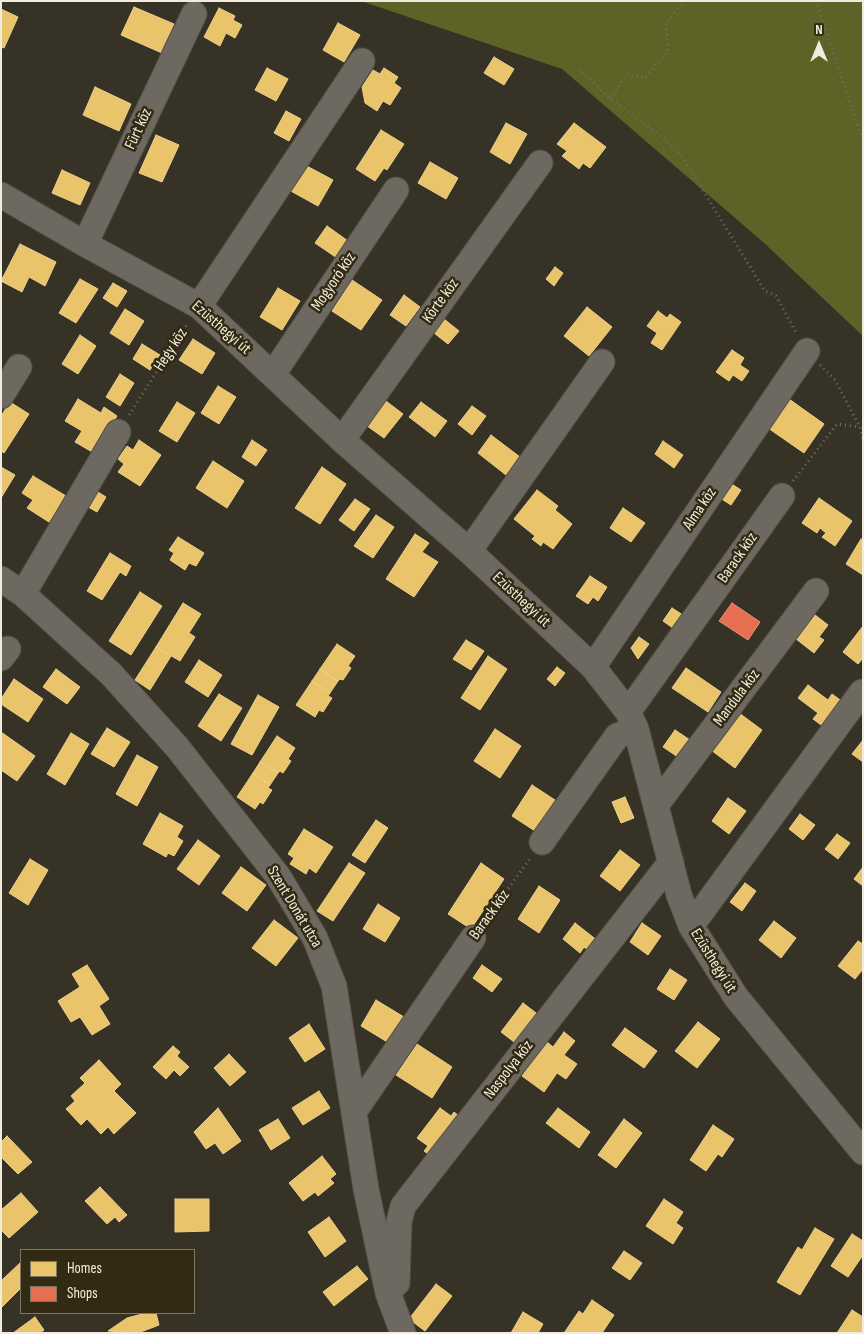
<!DOCTYPE html>
<html>
<head>
<meta charset="utf-8">
<style>
  body { margin:0 }
  #map { position:relative; width:864px; height:1334px; overflow:hidden; background:#363225; font-family:"Sofia Sans Condensed",sans-serif }
  canvas { display:block }
  .frame { position:absolute; inset:0; border:2px solid #f2ecde; pointer-events:none }
  .legend { position:absolute; left:20px; top:1249px; width:175px; height:65px; box-sizing:border-box; background:#332a13; border:1px solid #7f7864; margin:0; padding:6px 9px; list-style:none; font-size:15px; color:#f2ecde }
  .legend li { display:flex; align-items:center; gap:10px; height:25px }
  .legend b { width:25px; border:1px solid #7f7864 }
  .north { position:absolute; left:794px; top:20px; width:50px; height:50px; -webkit-text-stroke:4px #332a13; paint-order:stroke; rotate:0deg; font-size:14px; font-weight:700; line-height:20px; text-align:center; color:#f2ecde }
  .north::after { content:''; display:block; margin:auto; width:18px; height:22px; background:#f2ecde; clip-path:polygon(50% 0,100% 100%,50% 72%,0 100%) }
</style>
</head>
<body>
<div id="map">
<canvas width="864" height="1334"></canvas>
<div class="frame"></div>
<ul class="legend">
<li><b style="height:14px;background:#e9c46a"></b>Homes</li>
<li><b style="height:14px;background:#e76f51"></b>Shops</li>
</ul>
<div class="north">N</div>
</div>
<script>
const ctx = document.querySelector('canvas').getContext('2d');
ctx.lineJoin = 'round';
function paint(path, color) {
  ctx.fillStyle = color;
  ctx.fill(path, 'evenodd');
}
function poly(rows) {
  const path = new Path2D();
  for (const r of rows) {
    path.moveTo(r[0], r[1]);
    for (let i = 2; i < r.length; i += 2) path.lineTo(r[i], r[i + 1]);
  }
  return path;
}
function strokePath(path, color, width, dash) {
  ctx.strokeStyle = color;
  ctx.lineWidth = width;
  ctx.lineCap = dash ? 'butt' : 'round';
  ctx.setLineDash(dash || []);
  ctx.stroke(path);
}
function write(font, color, halo, rows, align = 'center') {
  ctx.font = font + ' "Sofia Sans Condensed",sans-serif';
  ctx.lineWidth = 5;
  ctx.setLineDash([]);
  ctx.textBaseline = 'middle';
  ctx.strokeStyle = halo;
  ctx.fillStyle = color;
  for (const [text, x, y, turn = 0] of rows) {
    ctx.save();
    ctx.translate(x, y);
    ctx.rotate((+turn || 0) * Math.PI / 180);
    ctx.textAlign = isNaN(turn) ? turn : align;
    if (halo) ctx.strokeText(text, 0, 0);
    ctx.fillText(text, 0, 0);
    ctx.restore();
  }
}
const forest = poly([
  [361,1,863,1,863,336,763,242,562,69]
]);
const homes = poly([
  [134,7,174,24,162,53,121,35,134,7],
  [219,8,235,16,233,20,242,25,235,38,226,33,220,46,204,37,219,8],
  [1,9,18,17,4,48,1,47,1,9],
  [338,23,360,35,344,62,323,50,338,23],
  [494,57,514,69,504,85,484,73,494,57],
  [267,68,288,79,276,101,255,90,267,68],
  [384,68,398,77,394,83,401,88,390,105,383,101,377,111,365,103,362,87,373,70,380,74,384,68],
  [95,87,131,104,119,131,83,115,95,87],
  [286,111,301,119,289,141,274,133,286,111],
  [506,123,527,134,510,164,490,152,506,123],
  [574,123,606,147,590,168,583,163,579,169,562,156,567,151,557,144,574,123],
  [381,130,404,144,387,170,384,168,375,181,356,169,381,130],
  [156,135,179,145,162,182,139,173,156,135],
  [430,162,458,178,446,199,418,183,430,162],
  [303,164,333,180,318,206,289,190,303,164],
  [62,170,90,183,80,205,52,193,62,170],
  [327,226,348,241,337,258,315,243,327,226],
  [20,244,56,262,45,286,29,277,22,292,1,281,20,244],
  [555,267,563,273,554,286,546,279,555,267],
  [80,279,98,289,76,323,59,313,80,279],
  [352,280,382,300,361,330,332,311,352,280],
  [113,283,127,291,117,307,103,298,113,283],
  [278,288,300,301,282,330,260,317,278,288],
  [404,295,420,307,406,326,390,315,404,295],
  [587,307,612,327,589,356,564,336,587,307],
  [125,309,144,321,129,345,110,333,125,309],
  [658,311,667,318,670,314,681,322,662,350,651,343,657,333,647,326,658,311],
  [444,319,459,331,448,344,434,333,444,319],
  [80,335,96,346,78,374,62,364,80,335],
  [193,339,215,353,202,374,179,360,193,339],
  [142,344,160,355,150,370,133,359,142,344],
  [732,350,744,358,740,365,749,371,742,381,733,375,729,381,716,372,732,350],
  [120,374,134,383,120,406,106,397,120,374],
  [218,386,236,397,219,424,201,413,218,386],
  [382,398,403,414,384,438,363,423,382,398],
  [78,399,101,413,104,407,117,416,94,453,75,442,82,431,65,421,78,399],
  [789,399,824,424,804,453,768,428,789,399],
  [10,402,29,414,4,453,1,451,1,416,10,402],
  [177,402,195,413,177,442,159,431,177,402],
  [421,402,447,421,435,437,409,417,421,402],
  [472,406,486,416,472,435,458,424,472,406],
  [491,435,520,457,506,475,478,453,491,435],
  [139,440,161,455,140,486,118,472,124,464,118,459,127,446,133,450,139,440],
  [252,440,267,450,256,466,242,457,252,440],
  [663,441,683,455,674,468,655,454,663,441],
  [213,461,244,481,227,508,196,488,213,461],
  [1,467,15,475,1,498,1,467],
  [322,467,346,484,320,524,295,508,322,467],
  [33,476,66,496,49,522,27,508,33,500,22,493,33,476],
  [727,481,741,490,731,505,717,496,727,481],
  [93,489,106,497,97,512,83,504,93,489],
  [537,490,558,506,555,510,572,524,553,549,543,542,541,546,532,539,535,536,514,519,537,490],
  [819,498,852,521,835,546,822,537,826,533,820,528,817,533,802,523,819,498],
  [355,499,370,509,354,531,339,520,355,499],
  [623,508,645,523,631,542,610,528,623,508],
  [376,515,394,527,373,558,354,546,376,515],
  [415,534,429,543,422,552,438,562,414,597,386,579,415,534],
  [178,537,204,553,196,566,189,563,185,570,170,560,174,553,169,550,178,537],
  [861,539,863,540,863,575,846,564,861,539],
  [110,553,131,566,126,576,120,572,102,600,87,591,110,553],
  [590,576,607,587,598,601,593,597,588,604,576,596,590,576],
  [140,592,162,606,131,655,109,641,140,592],
  [183,603,201,614,189,633,195,637,180,661,156,647,183,603],
  [672,608,686,617,677,631,663,621,672,608],
  [810,611,828,625,819,637,824,640,814,653,791,635,810,611],
  [863,626,863,658,858,664,843,652,863,626],
  [639,637,649,644,638,659,631,648,639,637],
  [466,640,484,651,471,670,453,659,466,640],
  [337,644,355,656,348,666,351,668,343,680,340,679,338,681,320,669,337,644],
  [156,647,171,656,150,690,135,680,156,647],
  [488,656,507,669,480,710,461,698,488,656],
  [199,660,222,675,208,697,185,682,199,660],
  [557,667,565,673,555,686,547,679,557,667],
  [686,668,721,692,708,712,672,688,686,668],
  [56,669,80,687,67,704,43,687,56,669],
  [320,669,338,681,330,693,312,681,320,669],
  [14,679,43,699,28,722,1,704,1,699,14,679],
  [312,681,330,693,328,696,332,698,323,712,319,710,315,717,296,705,312,681],
  [808,685,828,700,832,694,847,705,828,730,813,719,818,713,798,698,808,685],
  [219,694,242,708,221,741,198,726,219,694],
  [258,695,279,707,252,755,231,744,258,695],
  [735,710,762,730,735,768,707,747,735,710],
  [107,728,130,742,114,767,91,754,107,728],
  [495,729,521,746,500,778,474,761,495,729],
  [675,730,693,742,681,759,663,747,675,730],
  [1,732,35,756,17,781,1,770,1,732],
  [71,733,89,744,65,785,47,774,71,733],
  [277,736,295,748,288,759,291,761,283,773,280,771,278,773,260,762,277,736],
  [863,740,863,762,852,754,863,740],
  [137,755,158,767,137,806,116,794,137,755],
  [260,762,278,773,270,785,253,773,260,762],
  [253,773,270,785,268,788,272,790,263,804,260,802,255,809,237,797,253,773],
  [532,785,555,800,535,831,512,816,532,785],
  [625,797,634,818,621,823,612,802,625,797],
  [728,798,746,811,729,834,712,821,728,798],
  [160,813,183,826,177,837,183,841,174,856,168,853,166,857,143,844,160,813],
  [800,814,815,825,803,840,789,829,800,814],
  [376,820,388,828,365,863,352,855,376,820],
  [304,829,333,847,316,873,309,868,306,874,290,864,294,858,288,854,304,829],
  [837,834,850,843,838,859,825,849,837,834],
  [198,840,220,856,199,885,177,869,198,840],
  [620,850,640,865,620,891,600,876,620,850],
  [30,859,48,870,28,905,9,893,30,859],
  [349,863,365,873,333,921,317,911,349,863],
  [481,863,504,879,471,929,448,914,481,863],
  [241,867,266,885,247,911,222,893,241,867],
  [863,867,863,886,854,879,863,867],
  [745,883,756,891,742,911,730,902,745,883],
  [539,886,560,900,539,933,518,919,539,886],
  [378,904,400,918,385,942,363,929,378,904],
  [274,920,298,938,276,966,252,948,274,920],
  [774,921,796,938,781,958,759,940,774,921],
  [575,923,598,941,589,951,584,947,580,953,563,939,575,923],
  [642,923,661,936,648,955,630,942,642,923],
  [858,941,863,944,863,969,855,979,838,966,858,941],
  [87,965,109,999,99,1006,110,1024,92,1035,80,1017,71,1022,58,1001,80,987,72,974,87,965],
  [482,965,502,979,492,992,473,978,482,965],
  [670,969,687,980,674,1000,657,989,670,969],
  [376,1000,404,1017,389,1043,361,1026,376,1000],
  [523,1003,540,1016,518,1045,501,1032,523,1003],
  [698,1022,720,1039,697,1068,675,1051,698,1022],
  [309,1024,325,1049,305,1062,289,1038,309,1024],
  [625,1028,657,1051,644,1068,612,1045,625,1028],
  [564,1032,575,1041,564,1055,577,1064,566,1079,557,1073,544,1092,522,1076,547,1042,553,1047,564,1032],
  [417,1044,452,1067,432,1098,396,1075,417,1044],
  [173,1046,180,1052,177,1056,189,1067,180,1076,174,1070,166,1079,153,1067,173,1046],
  [229,1054,246,1072,230,1086,214,1068,229,1054],
  [99,1060,121,1084,114,1091,136,1113,114,1134,108,1127,101,1134,87,1119,81,1125,66,1109,75,1101,71,1096,85,1083,80,1078,99,1060],
  [319,1091,330,1108,303,1125,292,1108,319,1091],
  [218,1108,241,1141,223,1154,215,1143,206,1149,194,1132,218,1108],
  [440,1108,451,1116,454,1112,465,1121,435,1159,424,1151,428,1146,417,1138,440,1108],
  [558,1108,590,1132,579,1148,546,1123,558,1108],
  [278,1119,290,1138,271,1150,259,1130,278,1119],
  [624,1119,642,1133,616,1168,598,1155,624,1119],
  [713,1125,734,1139,722,1157,718,1154,706,1171,690,1160,713,1125],
  [7,1136,32,1162,18,1174,1,1157,1,1142,7,1136],
  [322,1156,336,1174,330,1179,334,1183,318,1196,315,1192,303,1201,289,1183,322,1156],
  [100,1187,127,1215,119,1222,115,1217,107,1224,85,1201,100,1187],
  [21,1193,38,1212,9,1238,1,1230,1,1210,21,1193],
  [175,1199,209,1199,209,1231,175,1232,175,1199],
  [664,1199,683,1212,676,1223,683,1228,673,1244,646,1226,664,1199],
  [329,1217,346,1241,325,1257,308,1232,329,1217],
  [815,1228,834,1239,800,1295,777,1282,798,1247,802,1250,815,1228],
  [852,1234,863,1241,863,1255,848,1277,831,1266,852,1234],
  [624,1251,642,1263,630,1280,612,1268,624,1251],
  [21,1262,21,1288,1,1308,1,1281,21,1262],
  [357,1266,368,1279,334,1306,323,1292,357,1266],
  [436,1284,452,1296,425,1331,409,1319,436,1284],
  [592,1300,614,1315,602,1333,564,1333,579,1311,583,1314,592,1300],
  [852,1310,863,1317,863,1330,861,1333,837,1333,852,1310],
  [523,1312,543,1324,538,1333,511,1333,523,1312],
  [146,1313,156,1313,159,1325,138,1333,108,1331,127,1318,146,1313],
  [35,1317,44,1330,40,1333,13,1333,35,1317]
]);
const shops = poly([
  [732,603,760,622,748,640,719,621,732,603]
]);
const path = poly([
  [816,1,863,141],
  [579,69,611,99,663,138,681,155,765,291,776,296,797,334],
  [611,99,626,74,645,78,668,51,666,23,683,1],
  [820,365,835,380,860,427,863,440],
  [129,415,188,323],
  [793,481,837,424,859,427],
  [485,921,531,857]
]);
const minor = poly([
  [1,195,85,244,199,306,342,440,469,551,593,667,628,712,636,729,679,895,691,926,736,997,863,1152],
  [85,244,194,14],
  [199,306,362,61],
  [273,374,396,190],
  [1,396,19,367],
  [342,440,540,163],
  [469,551,602,362],
  [1,579,23,594,111,674,177,747,278,876,315,938,334,986,366,1189,388,1293,403,1333],
  [23,594,118,432],
  [1,658,8,649],
  [593,667,807,351],
  [628,712,782,496],
  [657,804,816,591],
  [542,842,617,736,636,729],
  [691,926,862,692],
  [354,1112,473,938],
  [393,1287,397,1283,399,1222,403,1206,671,862]
]);
const streetNames = [
  ["Fürt köz",139,129,-65],
  ["Mogyoró köz",334,282,-56],
  ["Körte köz",441,301,-54],
  ["Ezüsthegyi út",221,328,41],
  ["Hegy köz",171,350,-57],
  ["Alma köz",700,509,-56],
  ["Barack köz",738,558,-55],
  ["Ezüsthegyi út",521,600,43],
  ["Mandula köz",737,698,-53],
  ["Szent Donát utca",294,907,59],
  ["Barack köz",490,915,-54],
  ["Ezüsthegyi út",713,961,58],
  ["Naspolya köz",509,1070,-52]
];
paint(forest, '#5d6227');
paint(homes, '#e9c46a');
strokePath(homes, '#ecd08d', 1);
paint(shops, '#e76f51');
strokePath(shops, '#ea947b', 1);
strokePath(minor, '#544f44', 27);
strokePath(path, '#726e65', 3, [1, 4]);
strokePath(minor, '#6d6960', 25);
write('16px', '#f2ecde', '#332a13', streetNames);
</script>
</body>
</html>
